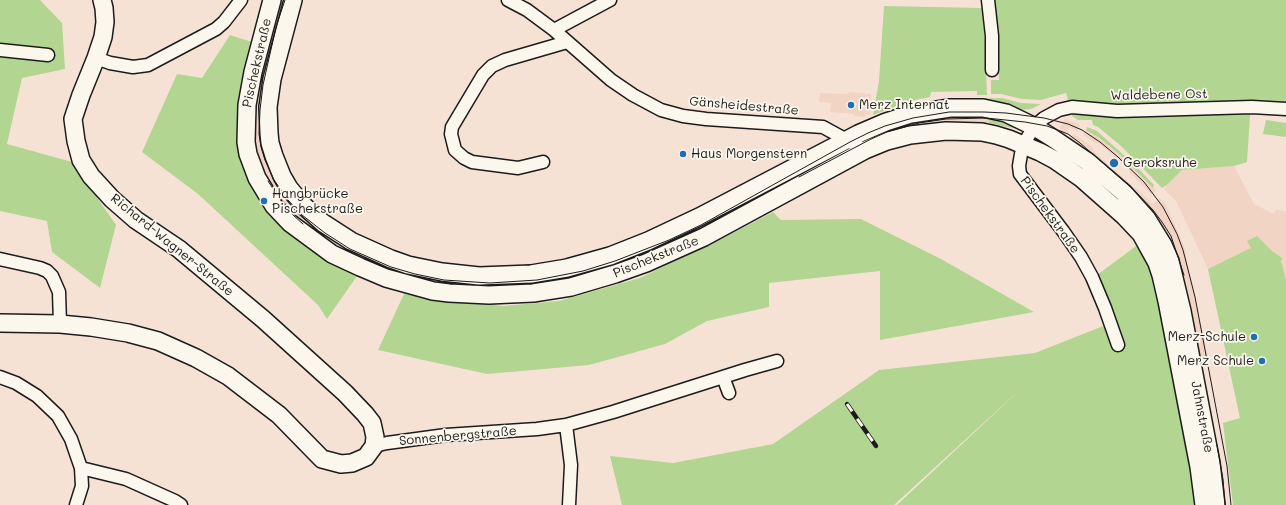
<!DOCTYPE html>
<html>
<head>
<meta charset="utf-8">
<style>
  body { margin:0 }
  canvas { display:block; background:#f6e2d5 }
</style>
</head>
<body>
<canvas width="1286" height="505"></canvas>
<script>
const ctx = document.querySelector('canvas').getContext('2d');
ctx.lineJoin = 'round';
function paint(path, color) {
  ctx.fillStyle = color;
  ctx.fill(path, 'evenodd');
}
function poly(rows) {
  const path = new Path2D();
  for (const r of rows) {
    path.moveTo(r[0], r[1]);
    for (let i = 2; i < r.length; i += 2) path.lineTo(r[i], r[i + 1]);
  }
  return path;
}
function strokePath(path, color, width, dash) {
  ctx.strokeStyle = color;
  ctx.lineWidth = width;
  ctx.lineCap = dash ? 'butt' : 'round';
  ctx.setLineDash(dash || []);
  ctx.stroke(path);
}
function write(font, color, halo, rows, align = 'center') {
  ctx.font = font + ' Mali,sans-serif';
  ctx.lineWidth = 3.5;
  ctx.setLineDash([]);
  ctx.textBaseline = 'middle';
  ctx.strokeStyle = halo;
  ctx.fillStyle = color;
  for (const [text, x, y, turn = 0] of rows) {
    ctx.save();
    ctx.translate(x, y);
    ctx.rotate((+turn || 0) * Math.PI / 180);
    ctx.textAlign = isNaN(turn) ? turn : align;
    if (halo) ctx.strokeText(text, 0, 0);
    ctx.fillText(text, 0, 0);
    ctx.restore();
  }
}
const built = poly([
  [277,0,288,0,268,157,353,248,503,280,710,217,712,221,849,145,856,149,720,223,609,271,514,290,420,283,339,252,285,210,256,161,251,113],
  [849,92,871,94,871,106,870,115,865,114,865,117,854,116,854,114,830,112,831,103,819,102,820,93,848,94],
  [947,115,990,116,989,123,960,121,936,122,906,128,864,145,857,141,901,123],
  [1065,119,1080,125,1077,131,1069,127,1063,137,1060,134,1060,127],
  [1086,130,1101,139,1120,155,1156,191,1151,195,1117,158,1098,143,1097,144,1083,135],
  [1074,134,1094,148,1093,150,1135,189,1136,188,1153,204,1160,198,1166,205,1184,246,1209,361,1199,363,1178,264,1075,144,1076,142,1070,138],
  [1234,166,1254,204,1274,214,1276,209,1286,212,1286,404,1240,418,1208,269,1176,201,1164,189,1182,170]
]);
const green = poly([
  [0,0,40,0,62,23,65,69,22,78,7,144,72,162,116,225,100,288,52,252,47,221,0,211],
  [992,0,1286,0,1286,102,1251,101,1247,162,1234,166,1182,170,1167,185,1162,188,1121,146,1098,127,1093,125,1092,120,1078,120,1072,116,1066,93,1041,100,1022,99,1001,94,991,94,991,80,999,80,997,36],
  [884,6,982,8,985,43,987,95,977,95,977,91,931,92,930,97,911,101,873,115,879,81],
  [230,35,252,42,238,98,241,160,295,237,357,276,327,319,318,305,198,194,142,152,177,74,202,78],
  [1002,98,1021,103,1041,104,1031,109,1019,110,938,103,938,100],
  [989,120,1011,123,1017,127,1013,128,989,123],
  [1266,120,1286,123,1286,137,1263,134],
  [1087,127,1097,131,1137,167,1154,185,1153,187,1156,191,1120,155,1101,139,1086,130],
  [773,212,781,220,861,219,941,259,1034,312,880,340,880,271,769,283,769,307,707,321,665,344,589,365,487,374,378,350,404,294,503,306,559,301,640,278,727,236],
  [1257,236,1272,251,1282,258,1281,261,1286,280,1286,505,1233,505,1223,423,1240,418,1208,269,1251,248,1247,241],
  [1136,246,1151,267,1196,491,1196,505,897,505,1025,385,894,505,622,505,610,456,673,463,773,444,879,370,1035,353,1116,321,1097,275]
]);
const street = poly([
  [508,0,527,10,554,30,611,80,633,95,661,110,683,116,706,119,823,127,865,150],
  [988,0,992,36,992,70],
  [554,30,610,0],
  [0,50,48,55],
  [96,58,110,63,133,67,148,65,216,29,224,22,241,0],
  [543,162,518,168,472,162,464,158,455,150,451,134,452,127,483,75,492,66,505,60,567,42],
  [0,259,40,268,47,271,52,276,59,292,60,324],
  [1118,345,1105,308,1092,277,1081,257,1063,231,1020,174,1019,166,1021,154,1024,144,1029,135,1037,124,1044,118,1059,110,1072,107,1117,111,1252,107,1286,109],
  [0,377,16,383,37,396,58,416,71,439,81,468,82,486,76,505],
  [723,377,729,393],
  [566,425,571,465,569,505],
  [374,446,387,443,446,435,537,429,566,425,613,412,745,370,777,361],
  [81,468,126,479,175,501,181,505]
]);
const secondary = poly([
  [272,0,253,72,247,105,246,142,248,154,257,178,274,206,290,223,332,254,360,267,386,278,433,291,449,293,489,295,533,293,571,287,615,274,646,263,704,237,865,150,887,141,910,135,946,131,982,132,996,135,1009,139,1040,152,1055,160,1081,178,1124,216,1141,234,1157,263,1161,275,1167,301,1199,467,1204,505],
  [293,0,272,79,268,107,269,133,270,143,274,156,282,176,289,188,303,205,323,223,351,241,391,259,408,265,442,272,479,276,531,274,567,268,610,256,648,241,699,217,858,134,886,122,911,114,950,108,983,108,1006,113,1035,127,1051,137,1088,162,1123,192,1147,219,1163,245,1170,261,1182,311,1211,463,1216,505],
  [0,323,60,324,91,327,128,333,158,341,196,358,228,376,279,415,322,459,341,464,352,463,366,457,374,446,375,437,372,423,365,414,345,393,263,319,179,249,136,220,112,199,91,176,81,160,76,141,73,119,81,95,96,58,103,37,105,22,104,8,102,0]
]);
const tram = poly([
  [285,0,276,27,263,85,260,110,259,134,261,147,265,160,274,180,288,200,302,215,325,233,350,249,391,267,415,274,444,280,490,283,537,280,583,271,615,261,669,240,701,225,850,142,868,133,885,126,913,118,949,112,984,112,1006,113,1044,118,1068,124,1082,130,1100,142,1118,157,1144,182,1163,207,1177,234,1183,250,1195,297,1227,466,1231,505],
  [799,177,871,139,887,132,919,123,946,119,986,118,1025,122,1047,126,1068,134,1080,143,1135,191,1153,210,1162,222,1171,236,1184,275],
  [268,181,282,202,293,215,303,224],
  [1217,445,1223,479,1225,505]
]);
const rail = poly([
  [847,404,876,446]
]);
const markers = [
  [851,105,4,"#1f6fb2"],
  [683,154,4,"#1f6fb2"],
  [1114,163,5,"#1f6fb2"],
  [264,201,4,"#1f6fb2"],
  [1254,337,4,"#1f6fb2"],
  [1262,361,4,"#1f6fb2"]
];
const streetNames = [
  ["Pischekstraße",257,63,-77],
  ["Waldebene Ost",1159,95,-1],
  ["Gänsheidestraße",744,106,5],
  ["Pischekstraße",1050,215,54],
  ["Richard-Wagner-Straße",172,245,39],
  ["Pischekstraße",656,257,-22],
  ["Jahnstraße",1202,417,79],
  ["Sonnenbergstraße",458,436,-5]
];
const poiNames = [
  ["Merz Internat",859,105],
  ["Haus Morgenstern",691,154],
  ["Geroksruhe",1123,163],
  ["Hangbrücke",272,194],
  ["Pischekstraße",272,209],
  ["Merz-Schule",1246,337,"right"],
  ["Merz Schule",1254,361,"right"]
];
paint(built, '#f2d4c5');
paint(green, '#b2d691');
strokePath(street, '#1c1c1c', 15);
strokePath(secondary, '#1c1c1c', 20);
strokePath(street, '#fbf7ec', 12);
strokePath(secondary, '#fbf7ec', 17);
strokePath(tram, '#1c1c1c', 1);
strokePath(rail, '#1c1c1c', 4.5);
strokePath(rail, '#fbf7ec', 3, [9]);
for (const [x, y, r, color] of markers) {
  const dot = new Path2D();
  dot.arc(x, y, r, 0, 2 * Math.PI);
  ctx.fillStyle = color;
  ctx.fill(dot);
  strokePath(dot, '#fbf7ec', 1.5);
}
write('13px', '#1c1c1c', '#fbf7ec', streetNames);
write('13px', '#1c1c1c', '#fbf7ec', poiNames, 'left');
</script>
</body>
</html>
